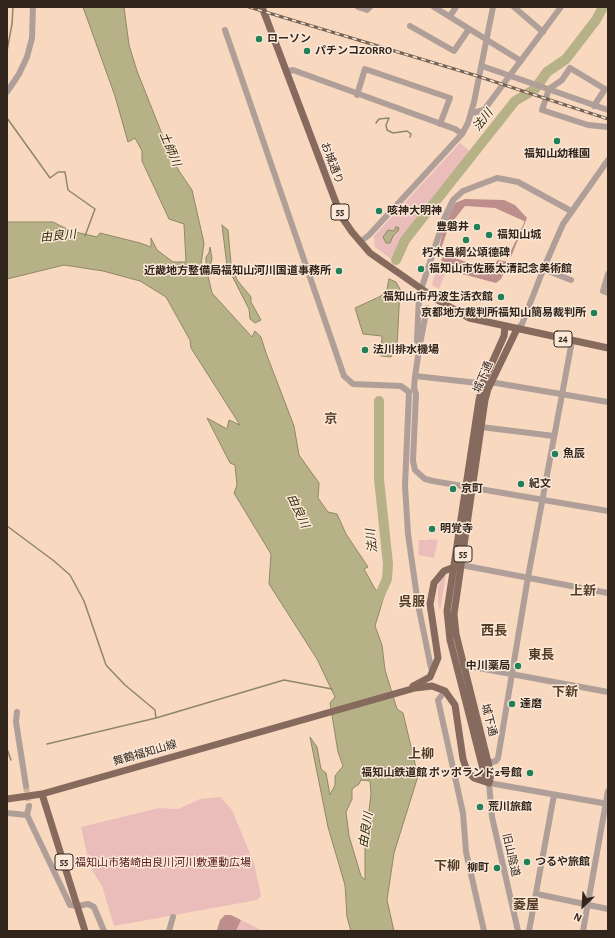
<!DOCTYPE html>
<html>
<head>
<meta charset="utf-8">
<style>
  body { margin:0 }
  #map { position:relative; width:615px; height:938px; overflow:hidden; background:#f8d8be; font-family:"Alegreya Sans",sans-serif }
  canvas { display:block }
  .frame { position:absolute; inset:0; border:8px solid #32261c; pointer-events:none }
  .north { position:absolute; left:563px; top:886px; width:40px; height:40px; -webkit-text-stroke:3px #fbe8d8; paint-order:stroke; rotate:205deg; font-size:11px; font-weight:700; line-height:16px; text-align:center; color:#32261c }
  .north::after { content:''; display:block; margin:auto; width:14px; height:18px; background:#32261c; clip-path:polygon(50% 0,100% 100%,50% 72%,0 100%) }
</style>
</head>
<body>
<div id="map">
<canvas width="615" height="938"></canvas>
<div class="frame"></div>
<div class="north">N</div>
</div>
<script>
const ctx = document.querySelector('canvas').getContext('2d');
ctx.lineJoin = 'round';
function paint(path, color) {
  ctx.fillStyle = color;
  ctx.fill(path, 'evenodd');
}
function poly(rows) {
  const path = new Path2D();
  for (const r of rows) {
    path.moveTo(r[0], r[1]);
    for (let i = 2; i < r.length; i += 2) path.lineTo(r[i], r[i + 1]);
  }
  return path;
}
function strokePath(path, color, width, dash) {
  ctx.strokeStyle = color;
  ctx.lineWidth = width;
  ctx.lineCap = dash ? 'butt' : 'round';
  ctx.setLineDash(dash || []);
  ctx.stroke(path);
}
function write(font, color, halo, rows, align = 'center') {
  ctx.font = font + ' "Alegreya Sans","Noto Sans JP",sans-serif';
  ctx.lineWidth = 3;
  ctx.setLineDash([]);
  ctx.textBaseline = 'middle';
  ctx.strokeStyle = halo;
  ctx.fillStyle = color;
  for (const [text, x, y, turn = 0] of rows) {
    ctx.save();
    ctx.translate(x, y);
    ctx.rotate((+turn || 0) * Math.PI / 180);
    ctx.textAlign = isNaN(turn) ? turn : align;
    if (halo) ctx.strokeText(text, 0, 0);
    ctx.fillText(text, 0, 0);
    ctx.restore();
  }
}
const green = poly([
  [460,143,470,151,399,242,391,259,375,247,374,236],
  [436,270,445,274,439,289,432,285],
  [430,539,438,540,434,558,418,555,419,540,429,540],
  [446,575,440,610,438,604,438,588,441,579],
  [220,797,232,810,254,863,261,896,257,900,114,926,102,886,90,867,81,827,159,808,178,809,200,799],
  [241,920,263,931,236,931]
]);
const forest = poly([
  [465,199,504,200,515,205,527,218,511,257,509,255,524,223,524,221,495,208,465,206,449,226,441,249,439,249,444,226,455,203],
  [446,255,484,268,491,268,498,260,509,262,501,279,496,283,462,274,452,274,438,269,443,256],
  [225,915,231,915,241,920,236,931,217,930,220,920]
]);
const water = poly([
  [83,7,124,7,129,45,137,71,168,149,179,171,192,190,204,243,201,265,206,269,206,257,209,253,210,247,212,258,208,276,212,293,252,337,255,331,261,337,266,353,294,426,299,455,319,483,318,498,328,512,337,514,346,534,368,567,364,569,375,589,384,596,375,626,382,645,385,670,397,709,403,713,418,776,394,853,387,900,394,931,351,931,347,917,345,885,328,827,310,737,317,747,321,769,326,773,330,795,335,785,335,776,343,766,338,752,330,703,335,697,317,659,269,584,271,554,234,493,237,485,235,465,230,463,207,418,227,429,229,420,240,425,191,348,190,340,166,297,140,281,103,271,64,265,7,279,7,222,53,222,71,231,97,237,100,233,140,243,151,247,151,238,157,250,173,262,186,262,184,224,169,219,142,161,142,151,135,138,128,142,115,96,83,7],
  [361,780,370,781,371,794,365,844,365,880,361,876,349,836,346,812,352,799,352,789,359,784,361,780],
  [222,225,228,230,231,264,237,280,251,297,251,302,261,320,255,323,250,319,249,309,227,266,222,225],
  [396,227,399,228,398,231,393,236,390,243,386,243,383,237,388,230,394,231,396,227],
  [389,279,396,282,400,289,397,347,391,357,381,356,382,336,363,334,355,308,381,296,387,289,389,279]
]);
const stream = poly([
  [7,51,12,24,13,7],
  [7,118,50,178,58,172,65,172,68,190,95,209,85,236],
  [376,123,379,119,389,118,386,125,387,130,393,133,407,131,411,134,410,137],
  [7,526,54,561,70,575,84,601,106,665,125,685,155,710,156,718],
  [47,744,156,718,284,680,332,689],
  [7,749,11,760]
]);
const river = poly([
  [396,260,405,240,515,101,535,89,547,72,566,59,596,20,603,7],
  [375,606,387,579,388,564,379,479,379,401]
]);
const minorTunnel = poly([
  [26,786,29,806]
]);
const minor = poly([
  [358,7,367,10,370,7],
  [434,7,521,61],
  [514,7,543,32],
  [450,16,456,7],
  [410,26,454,51,469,29],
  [225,30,344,376,353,384,401,386,409,392],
  [482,66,608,110],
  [286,72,293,70,455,129,462,134],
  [7,92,19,74,27,57,32,38,33,7],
  [357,95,365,69,450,98,440,124],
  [594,106,605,89,570,68,562,80,549,89,542,110,588,125,608,127],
  [472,113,484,110,561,7],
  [571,211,518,182,503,179,497,178,463,191,453,200,444,219,419,296,417,341,420,344,415,376,414,388,416,394,413,461,415,470,425,479,433,481,608,511],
  [360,242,369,235,462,134,468,123,474,102,493,7],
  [543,269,571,280],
  [608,274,603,291,608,293],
  [517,329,522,324,545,265,563,224,608,160],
  [420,344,427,308],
  [415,376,478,383,496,383,608,402],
  [409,392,405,486,408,534,418,604,431,668],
  [481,427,554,436],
  [461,565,608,593],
  [461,667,468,666,608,692],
  [445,691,438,700,463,813,466,852,484,931],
  [17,712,16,722,26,786],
  [488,763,496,761,498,758,528,577,572,341],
  [7,813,27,815,70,905,78,906,88,904,94,907,104,931],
  [27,815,29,806],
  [537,894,608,909],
  [169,931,173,917],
  [518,931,492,817,489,783,608,804],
  [529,931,554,795],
  [583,931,608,791]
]);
const major = poly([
  [262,7,341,216,352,232,370,253,436,299,469,318,608,348],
  [413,686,430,677,438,658,430,604,434,583,444,571,457,566],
  [489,783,484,773,450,640,447,611,479,400,483,383,504,336,505,327],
  [489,783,491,774,456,634,454,614,485,400,488,389,517,329],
  [42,794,85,931],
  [7,799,42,794,415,688,432,686,445,691,455,705,463,759,467,771,474,778,489,783]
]);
const rail = poly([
  [249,7,474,75,608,119]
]);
const markers = [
  [259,39,4,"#208057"],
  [307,51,4,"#208057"],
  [557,141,4,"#208057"],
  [379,211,4,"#208057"],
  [477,227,4,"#208057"],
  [489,235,4,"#208057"],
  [466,240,4,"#208057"],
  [421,269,4,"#208057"],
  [339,271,4,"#208057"],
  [501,297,4,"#208057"],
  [594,313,4,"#208057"],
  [365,350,4,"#208057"],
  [555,454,4,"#208057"],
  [521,484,4,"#208057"],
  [453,489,4,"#208057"],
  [432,529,4,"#208057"],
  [518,666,4,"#208057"],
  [512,704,4,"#208057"],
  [530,773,4,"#208057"],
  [480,807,4,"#208057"],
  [527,862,4,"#208057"],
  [497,868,4,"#208057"]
];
const shields = [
  [340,212,18],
  [563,339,18],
  [463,554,18],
  [64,862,18]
];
const shieldNames = [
  ["55",340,212],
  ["24",563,339],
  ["55",463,554],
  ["55",64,862]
];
const poiNames = [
  ["ローソン",267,39],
  ["パチンコZORRO",315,51],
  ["福知山幼稚園",557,154,"center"],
  ["咳神大明神",387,211],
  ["豊磐井",469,227,"right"],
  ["福知山城",497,235],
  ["朽木昌綱公頌德碑",466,253,"center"],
  ["福知山市佐藤太清記念美術館",429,269],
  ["近畿地方整備局福知山河川国道事務所",331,271,"right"],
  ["福知山市丹波生活衣館",493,297,"right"],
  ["京都地方裁判所福知山簡易裁判所",586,313,"right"],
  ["法川排水機場",373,350],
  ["魚辰",563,454],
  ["紀文",529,484],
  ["京町",461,489],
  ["明覚寺",440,529],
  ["中川薬局",510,666,"right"],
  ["達磨",520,704],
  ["福知山鉄道館 ポッポランド2号館",522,773,"right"],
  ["荒川旅館",488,807],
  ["つるや旅館",535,862],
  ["柳町",489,868,"right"]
];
const streetNames = [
  ["お城通り",332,163,69],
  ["城下通",483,377,-67],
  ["城下通",489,720,76],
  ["舞鶴福知山線",145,753,-16],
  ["旧山陰道",511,855,77]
];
const parkNames = [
  ["福知山市猪崎由良川河川敷運動広場",163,863]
];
const waterNames = [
  ["法川",483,120,-52],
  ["土師川",170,149,67],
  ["由良川",58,236,-5],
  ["由良川",298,511,65],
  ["法川",372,541,-96],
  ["由良川",366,830,-81]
];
const quarterNames = [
  ["京",331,419],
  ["上新",583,591],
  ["呉服",412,602],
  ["西長",494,631],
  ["東長",541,655],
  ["下新",565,692],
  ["上柳",421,754],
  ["下柳",447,866],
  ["菱屋",526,905]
];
paint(green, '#eabdba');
paint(forest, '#bd8e8b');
paint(water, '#b7b187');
strokePath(water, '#8f8767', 1);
strokePath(stream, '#8f8767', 1.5);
strokePath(river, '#b7b187', 10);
strokePath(minorTunnel, '#d0b49e', 6, [6, 3]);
strokePath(minor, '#b09f98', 6);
strokePath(major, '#876a5e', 7);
strokePath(rail, '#756253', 3);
strokePath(rail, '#fbe8d8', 1.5, [4.5]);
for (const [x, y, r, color] of markers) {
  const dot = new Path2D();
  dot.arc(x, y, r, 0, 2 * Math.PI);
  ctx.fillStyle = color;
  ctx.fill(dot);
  strokePath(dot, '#fbe8d8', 1.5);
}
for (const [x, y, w] of shields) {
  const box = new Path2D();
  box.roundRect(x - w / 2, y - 8, w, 16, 3);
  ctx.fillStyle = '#fbe8d8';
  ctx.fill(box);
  strokePath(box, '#32261c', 1);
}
write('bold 10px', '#32261c', null, shieldNames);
write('bold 11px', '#32261c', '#fbe8d8', poiNames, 'left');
write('11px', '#32261c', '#fbe8d8', streetNames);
write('11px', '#571c1d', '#fbe8d8', parkNames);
write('italic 12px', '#322d09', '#fbe8d8', waterNames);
write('bold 13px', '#553c25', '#fbe8d8', quarterNames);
</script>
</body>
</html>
